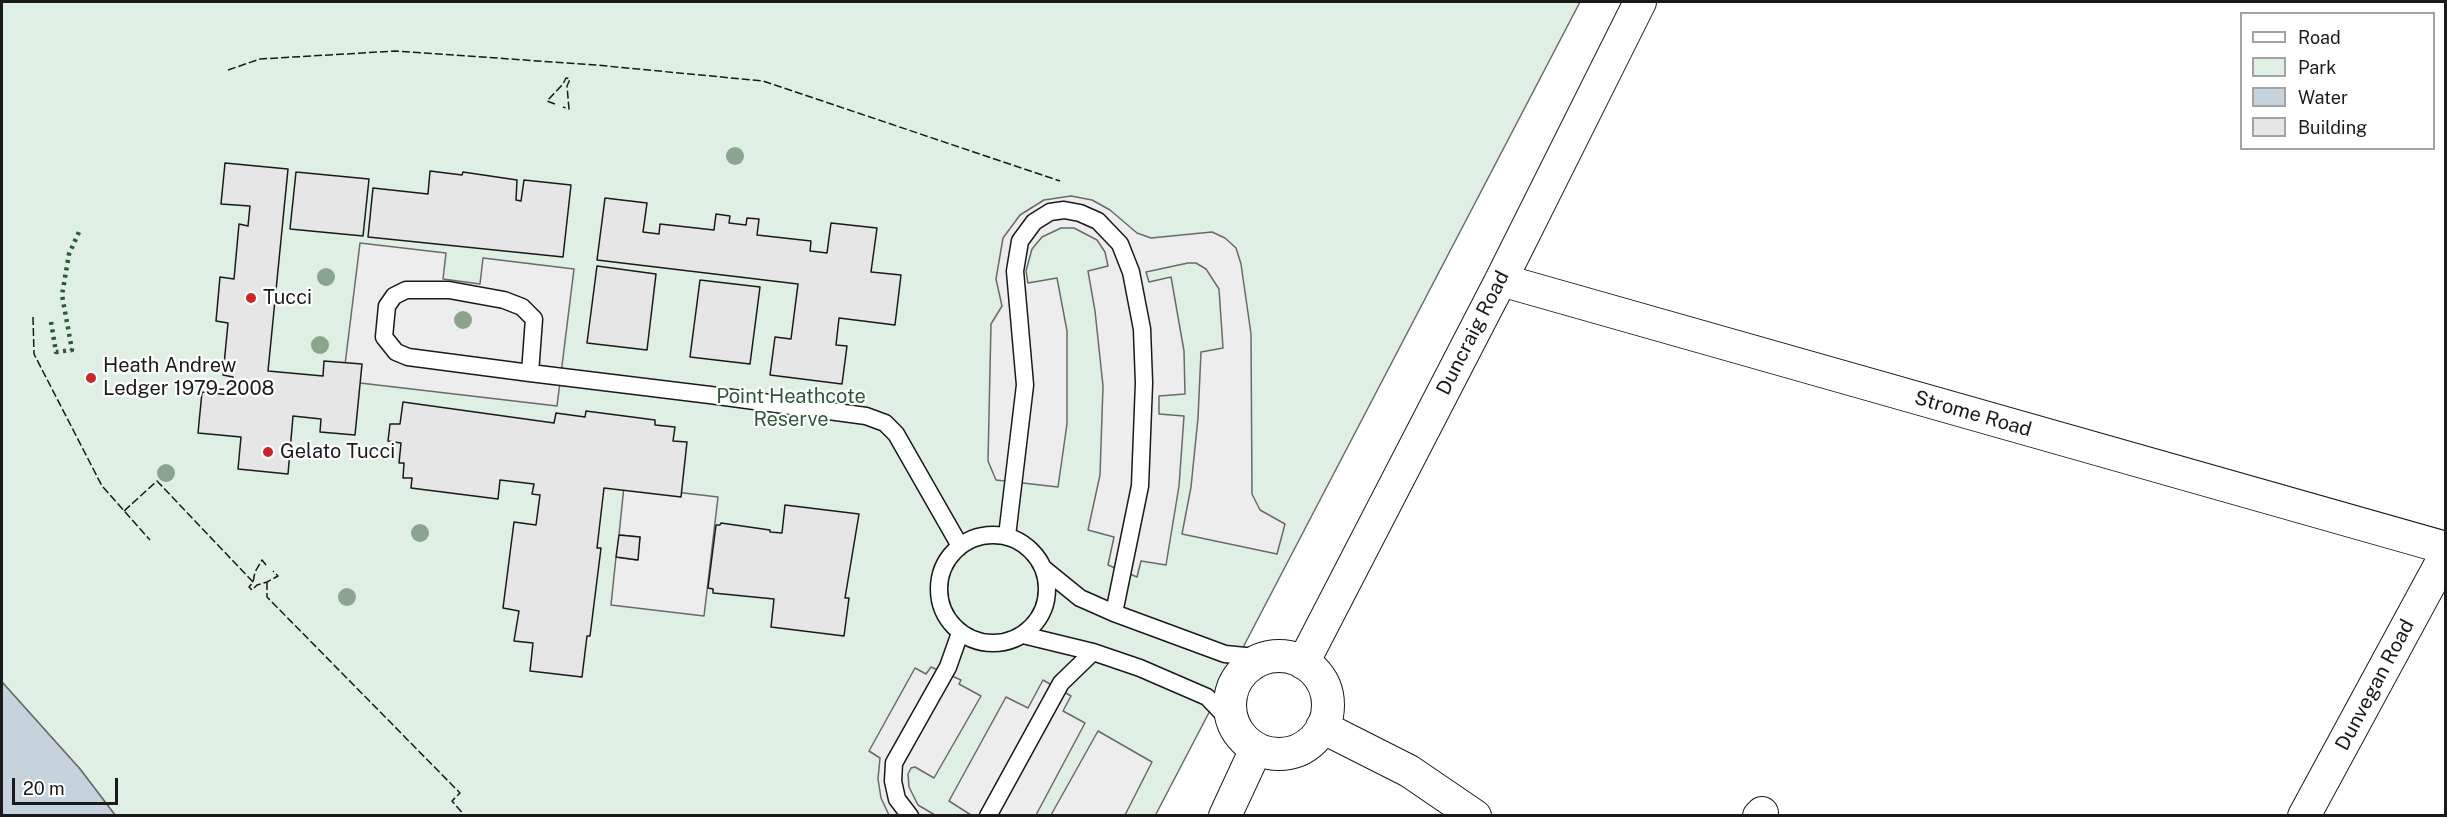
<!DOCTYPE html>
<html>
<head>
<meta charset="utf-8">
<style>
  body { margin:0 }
  #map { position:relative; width:2447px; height:817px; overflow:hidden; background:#fff; font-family:"Public Sans",sans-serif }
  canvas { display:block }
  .frame { position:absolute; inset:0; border:3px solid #1a1a1a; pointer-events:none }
  .legend { position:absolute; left:2240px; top:12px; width:195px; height:138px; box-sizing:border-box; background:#fff; border:2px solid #a3a3a3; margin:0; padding:8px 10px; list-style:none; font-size:18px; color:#1a1a1a }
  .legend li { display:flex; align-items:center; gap:12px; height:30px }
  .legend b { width:30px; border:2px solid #a3a3a3 }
  .scale { position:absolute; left:12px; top:778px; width:106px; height:27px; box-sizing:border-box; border:3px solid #1a1a1a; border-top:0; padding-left:8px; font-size:18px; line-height:21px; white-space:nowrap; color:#1a1a1a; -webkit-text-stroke:4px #fff; paint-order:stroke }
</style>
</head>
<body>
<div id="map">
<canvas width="2447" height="817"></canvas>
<div class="frame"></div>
<ul class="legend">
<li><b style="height:8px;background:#fff"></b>Road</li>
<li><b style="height:16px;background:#e0efe3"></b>Park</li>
<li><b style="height:16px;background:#c6d2dc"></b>Water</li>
<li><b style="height:16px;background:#e6e6e6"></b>Building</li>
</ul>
<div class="scale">20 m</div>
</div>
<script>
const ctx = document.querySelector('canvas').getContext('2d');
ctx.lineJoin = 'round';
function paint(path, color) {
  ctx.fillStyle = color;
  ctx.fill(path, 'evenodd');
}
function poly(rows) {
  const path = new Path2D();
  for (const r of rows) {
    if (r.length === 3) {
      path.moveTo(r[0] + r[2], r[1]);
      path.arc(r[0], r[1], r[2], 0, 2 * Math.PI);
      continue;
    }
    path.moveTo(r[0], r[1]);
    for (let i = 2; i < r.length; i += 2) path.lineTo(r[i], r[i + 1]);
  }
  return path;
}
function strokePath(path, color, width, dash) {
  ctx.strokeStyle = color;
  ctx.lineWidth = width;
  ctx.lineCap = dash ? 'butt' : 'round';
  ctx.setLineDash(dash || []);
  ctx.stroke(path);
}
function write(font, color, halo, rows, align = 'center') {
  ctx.font = font + ' "Public Sans",sans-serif';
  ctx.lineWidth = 4.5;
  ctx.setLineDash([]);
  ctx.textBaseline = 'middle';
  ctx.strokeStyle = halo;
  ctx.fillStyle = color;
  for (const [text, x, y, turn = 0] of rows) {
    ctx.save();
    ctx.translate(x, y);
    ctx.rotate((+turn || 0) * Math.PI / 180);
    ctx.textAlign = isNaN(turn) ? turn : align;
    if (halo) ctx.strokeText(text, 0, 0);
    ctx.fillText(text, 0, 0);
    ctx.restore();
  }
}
const green = poly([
  [2,2,1580,2,1155,816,115,815,80,769,2,682,2,2]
]);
const parking = poly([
  [1071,196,1092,200,1110,210,1137,233,1151,238,1212,232,1225,238,1236,248,1241,264,1251,334,1252,494,1260,510,1285,524,1277,554,1182,534,1191,487,1198,418,1201,352,1223,348,1219,289,1206,269,1196,263,1188,263,1146,272,1149,282,1171,277,1184,351,1185,394,1159,396,1159,414,1184,416,1179,486,1166,565,1141,561,1137,577,1108,565,1114,537,1088,530,1100,475,1103,386,1095,311,1088,271,1108,266,1105,252,1097,240,1074,228,1061,228,1042,237,1032,249,1026,271,1028,283,1057,278,1067,331,1067,424,1058,487,996,480,988,461,991,324,1002,306,996,279,1003,238,1020,215,1044,200,1071,196],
  [360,243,446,253,443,279,480,284,483,258,574,269,557,406,343,381,360,243],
  [624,486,718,497,704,616,611,605,616,557,637,560,640,537,619,535,624,486],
  [931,667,961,680,959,684,981,696,934,778,915,767,911,768,908,774,909,787,918,805,935,815,889,815,881,798,878,779,880,758,869,751,915,668,926,674,931,667],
  [1043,680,1071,696,1063,711,1085,723,1036,815,971,815,949,801,1006,697,1028,708,1043,680],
  [1098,731,1152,762,1125,815,1051,815,1098,731]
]);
const water = poly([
  [2,682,80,769,115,815,2,815,2,682]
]);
const building = poly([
  [225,163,288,169,268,371,323,376,324,361,362,364,355,435,320,432,321,419,293,416,288,474,238,469,241,437,198,433,202,392,231,395,233,377,223,375,228,323,216,321,220,277,234,279,239,224,248,226,250,206,221,204,225,163],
  [430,171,462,175,463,172,517,180,516,200,521,201,524,180,571,185,563,257,368,237,373,188,428,194,430,171],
  [296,172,369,179,363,236,290,229,296,172],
  [605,198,647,203,643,232,659,234,660,224,714,230,716,214,730,216,729,223,746,225,747,218,759,219,757,235,811,241,810,251,827,253,831,223,877,228,871,272,901,275,895,325,839,318,836,345,847,346,842,384,770,375,775,337,791,339,798,284,597,260,605,198],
  [597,266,656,274,647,350,587,343,597,266],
  [700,280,760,287,750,364,690,357,700,280],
  [403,402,554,423,556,413,585,417,586,411,655,420,655,425,675,427,673,441,687,442,681,497,604,488,597,548,601,548,590,636,587,636,582,677,530,671,533,643,514,641,519,611,503,608,514,522,536,525,540,495,532,494,534,484,500,480,498,499,411,488,412,478,403,478,404,463,399,463,401,443,388,441,390,424,400,424,403,402],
  [785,505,859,514,845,598,849,598,844,636,771,627,774,599,713,593,713,589,708,588,716,525,720,525,721,523,770,530,770,532,782,533,785,505],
  [619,535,640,537,638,560,616,557,619,535]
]);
const lane = poly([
  [530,373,534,319,522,307,504,300,449,290,406,290,394,296,387,306,384,337,396,352,408,357,530,373,710,395,866,416,885,423,896,434,960,546],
  [993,589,54],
  [1007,536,1025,385,1015,271,1020,241,1034,222,1050,212,1064,210,1080,213,1098,221,1120,244,1131,272,1142,329,1144,383,1140,486,1114,613],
  [1043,568,1080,598,1114,613,1225,654,1266,658],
  [1023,635,1093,652,1140,668,1207,697,1233,724],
  [910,816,897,799,893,781,894,763,948,667,960,633],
  [988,816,1061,683,1093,652]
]);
const street = poly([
  [1501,280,2446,548],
  [1279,705,49],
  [1303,663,1501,280,1640,2],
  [1322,727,1409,771,1475,816],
  [1225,816,1256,749],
  [1759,816,1762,813],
  [2304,816,2446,554]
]);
const hedge = poly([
  [51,322,56,352,72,350,62,295,69,254,79,232]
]);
const fence = poly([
  [228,70,260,59,396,51,596,65,763,81,1060,181],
  [555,104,547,101,563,84,566,78,570,79,567,86,569,109,563,107],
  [33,317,34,354,102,486,150,540],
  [124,511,157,481,253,582],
  [266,565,262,560,255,572,253,582,249,587,252,590,257,585,267,582,278,576,273,571],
  [267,582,267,597,460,793,452,801,465,816]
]);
const trees = [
  [735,156],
  [326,277],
  [463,320],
  [320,345],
  [166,473],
  [420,533],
  [347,597]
];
const markers = [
  [251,298,6,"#c62828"],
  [91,378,6,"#c62828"],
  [268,452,6,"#c62828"]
];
const poiNames = [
  ["Tucci",263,298],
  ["Heath Andrew",103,366],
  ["Ledger 1979-2008",103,389],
  ["Gelato Tucci",280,452]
];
const streetNames = [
  ["Duncraig Road",1473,333,-63],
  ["Strome Road",1973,414,16],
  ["Dunvegan Road",2375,685,-62]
];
const parkNames = [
  ["Point Heathcote",791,397],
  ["Reserve",791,420]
];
paint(green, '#e0efe3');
strokePath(green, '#6a6a6a', 1.5);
paint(parking, '#ededed');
strokePath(parking, '#6a6a6a', 1.5);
paint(water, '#c6d2dc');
strokePath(water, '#6a6a6a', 1.5);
paint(building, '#e6e6e6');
strokePath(building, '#1a1a1a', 1.5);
strokePath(lane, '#1a1a1a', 19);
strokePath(street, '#1a1a1a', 34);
strokePath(lane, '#fff', 16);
strokePath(street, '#fff', 32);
strokePath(hedge, '#2b5a34', 4.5, [3, 4.5]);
strokePath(fence, '#1a1a1a', 1.5, [8, 3]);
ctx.fillStyle = '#8aa48f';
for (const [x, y] of trees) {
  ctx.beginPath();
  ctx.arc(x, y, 9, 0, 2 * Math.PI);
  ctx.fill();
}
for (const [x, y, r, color] of markers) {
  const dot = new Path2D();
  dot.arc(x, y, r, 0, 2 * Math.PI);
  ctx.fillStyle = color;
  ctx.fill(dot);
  strokePath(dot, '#fff', 2);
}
write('20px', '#1a1a1a', '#fff', poiNames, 'left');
write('20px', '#1a1a1a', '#fff', streetNames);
write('20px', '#2b5a34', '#fff', parkNames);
</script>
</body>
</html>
